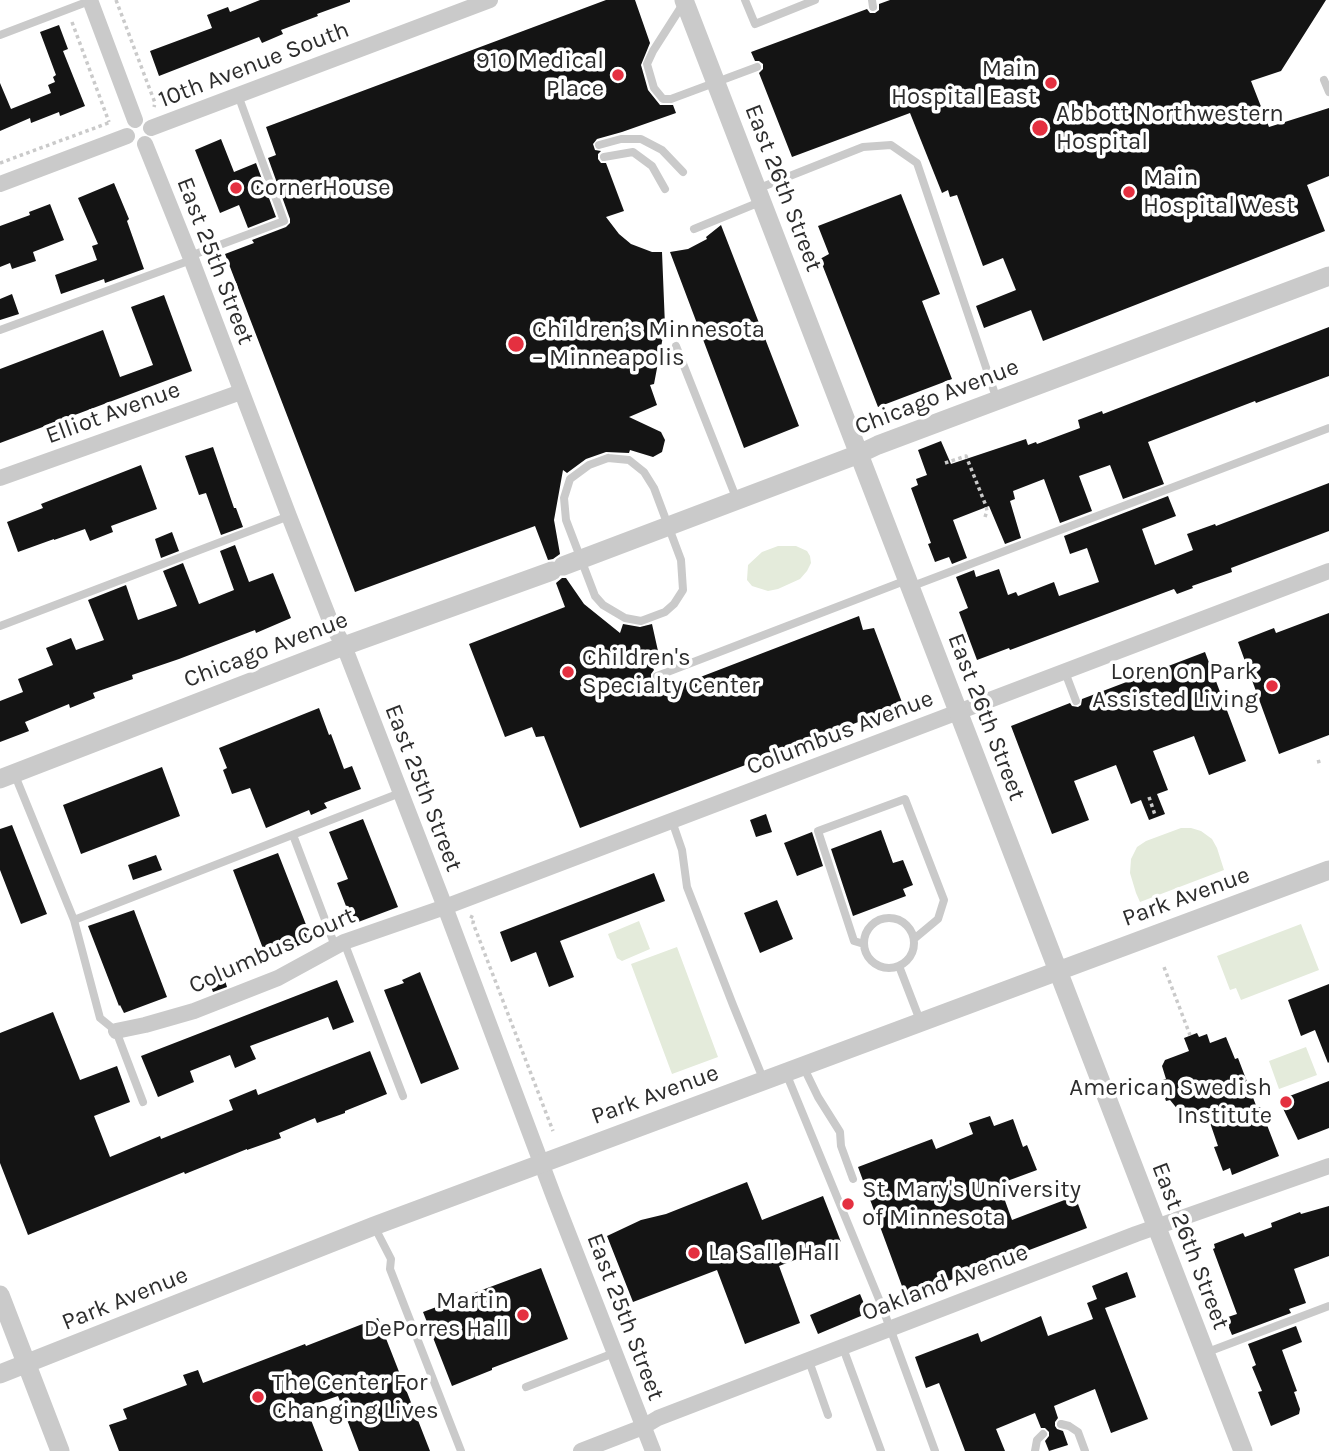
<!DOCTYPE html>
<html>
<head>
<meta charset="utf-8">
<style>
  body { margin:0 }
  canvas { display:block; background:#fff }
</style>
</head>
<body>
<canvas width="1329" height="1451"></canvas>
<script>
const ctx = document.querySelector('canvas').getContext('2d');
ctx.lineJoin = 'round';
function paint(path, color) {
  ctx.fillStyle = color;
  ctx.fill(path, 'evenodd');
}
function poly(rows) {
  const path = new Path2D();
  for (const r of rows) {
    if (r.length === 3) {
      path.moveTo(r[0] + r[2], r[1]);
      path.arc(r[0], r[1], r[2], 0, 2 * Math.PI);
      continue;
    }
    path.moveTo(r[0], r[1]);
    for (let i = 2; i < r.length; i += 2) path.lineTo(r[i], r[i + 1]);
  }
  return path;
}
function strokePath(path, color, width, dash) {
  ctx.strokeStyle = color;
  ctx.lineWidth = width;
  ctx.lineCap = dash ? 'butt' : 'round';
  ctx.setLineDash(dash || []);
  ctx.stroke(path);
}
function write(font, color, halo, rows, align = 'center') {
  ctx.font = font + ' Karla,sans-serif';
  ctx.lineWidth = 7;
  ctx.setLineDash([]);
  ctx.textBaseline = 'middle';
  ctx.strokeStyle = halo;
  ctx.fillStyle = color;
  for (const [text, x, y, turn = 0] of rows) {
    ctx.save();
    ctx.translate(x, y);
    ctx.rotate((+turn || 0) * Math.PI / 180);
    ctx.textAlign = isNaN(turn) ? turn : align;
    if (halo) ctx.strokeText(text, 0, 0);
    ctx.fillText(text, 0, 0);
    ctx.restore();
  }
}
const green = poly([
  [778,546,796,546,807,551,810,556,811,563,807,571,800,579,778,589,768,591,752,586,747,580,748,565,762,552],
  [1181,828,1191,828,1201,831,1212,839,1217,848,1224,870,1140,902,1136,893,1130,873,1131,859,1137,847,1146,841],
  [639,921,650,949,622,961,617,958,608,934],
  [1301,924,1319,970,1241,1000,1236,988,1230,990,1217,956],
  [677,947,718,1057,672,1074,631,964],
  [1306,1047,1317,1075,1279,1089,1269,1061]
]);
const building = poly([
  [260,0,350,0,350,2,317,14,318,16,281,30,283,34,262,43,259,37,159,76,150,51,212,28,207,15,228,7,230,12],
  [606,0,635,0,650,43,641,65,648,90,660,105,673,105,676,113,622,132,597,139,593,144,595,150,601,151,598,154,598,159,601,163,606,163,624,211,606,217,619,234,631,244,652,252,662,252,665,326,654,384,650,385,657,405,629,417,661,432,665,440,662,452,653,457,630,450,629,453,606,452,586,459,567,473,563,470,554,520,560,554,553,559,548,560,535,526,355,592,225,254,254,243,252,240,286,227,290,223,290,219,268,158,276,155,266,127],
  [890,0,1326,0,1281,71,1251,81,1269,127,1329,108,1329,176,1307,185,1325,231,1043,341,1031,310,984,328,976,306,1016,290,1003,258,983,266,957,195,950,197,948,190,942,193,910,113,792,157,759,73,763,69,763,64,759,61,755,61,751,52,867,9,870,13,875,13,879,10,879,4],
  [59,25,68,49,63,51,85,106,60,116,59,112,31,123,30,118,0,131,0,83,11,109,51,93,48,85,55,82,53,77,56,75,40,32],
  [221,139,234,172,256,163,276,217,248,228,239,205,220,213,195,150],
  [114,183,129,219,127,221,144,269,105,283,104,279,61,294,55,275,97,260,92,246,98,244,78,198],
  [901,194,940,294,922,301,952,379,878,407,820,259,829,254,818,226],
  [50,204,64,240,33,252,36,261,12,269,10,263,0,267,0,226,30,215,29,212],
  [721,225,799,426,744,448,670,252,688,249,707,239,706,237],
  [12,294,19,314,0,320,0,299],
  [164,295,192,371,0,443,0,369,103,330,120,377,153,365,131,307],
  [1329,327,1329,376,1256,403,1255,401,1148,442,1164,484,1123,499,1110,465,1079,476,1092,511,1060,523,1044,479,1013,491,1015,499,1010,501,1021,538,1005,544,989,506,953,520,967,558,952,564,949,557,935,562,928,544,931,543,911,488,918,485,916,479,927,475,918,450,941,441,951,464,1026,439,1028,445,1036,442,1037,444,1080,428,1078,420,1102,411,1103,414],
  [213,447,234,508,236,508,243,527,221,535,206,493,199,495,185,456],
  [141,465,157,509,111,526,113,532,90,541,85,529,54,540,54,539,18,552,7,522,43,508,41,504],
  [1329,483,1329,531,1231,568,1232,572,1192,586,1193,588,1177,594,1174,589,1010,650,1009,648,977,660,959,612,968,608,956,577,974,570,976,577,999,569,1008,595,1016,592,1018,596,1054,582,1059,596,1099,582,1087,548,1070,554,1064,536,1168,496,1176,516,1142,529,1155,565,1193,550,1187,534,1215,524,1216,526],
  [172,532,179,551,161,558,155,539],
  [235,545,249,582,273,573,291,618,256,633,255,630,179,659,132,675,133,679,93,693,95,698,70,708,69,704,25,722,29,731,0,742,0,701,23,692,18,679,53,665,46,648,71,638,76,650,104,640,88,600,126,585,138,620,177,606,163,571,183,563,199,604,234,590,220,551],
  [562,578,566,578,584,604,620,633,623,624,640,627,652,624,658,651,645,652,654,670,651,674,651,679,655,682,660,682,664,691,859,616,863,630,874,628,903,705,580,828,544,736,536,737,532,727,505,737,469,644,565,607,556,583],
  [1329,613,1329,735,1279,754,1238,642,1274,628,1276,633],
  [1205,652,1246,761,1209,775,1194,736,1153,751,1168,790,1157,794,1165,814,1149,820,1141,800,1131,804,1116,765,1074,781,1089,820,1052,834,1011,726,1070,703,1072,706,1078,707,1081,705,1082,699],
  [319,708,329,735,331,734,344,769,352,766,361,789,324,803,327,808,311,815,309,810,266,828,250,788,232,794,223,770,227,768,219,748],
  [162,767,180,816,81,854,63,805],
  [766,814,772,832,756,837,750,820],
  [363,819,398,907,353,924,337,883,348,879,329,832],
  [12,825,47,914,21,924,0,870,0,829],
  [881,830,893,863,903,860,913,885,903,889,906,896,853,916,831,849],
  [812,832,823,866,797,876,784,843],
  [278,853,312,940,267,959,233,870],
  [156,855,162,870,133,880,128,865],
  [654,873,665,901,560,941,574,977,549,987,536,952,511,962,500,932],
  [777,900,793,939,760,953,744,913],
  [134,910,167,997,124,1013,120,1005,119,1006,88,926],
  [420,972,459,1069,421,1084,384,990,404,983,402,980],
  [223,974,227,987,213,992,208,978],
  [337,980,354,1022,333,1030,328,1017,250,1046,256,1059,235,1068,230,1055,190,1071,194,1082,158,1097,141,1056],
  [1329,984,1329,1062,1328,1063,1315,1030,1301,1036,1288,1000],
  [53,1012,80,1080,117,1066,130,1102,94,1116,110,1157,160,1136,161,1139,233,1110,229,1100,256,1089,258,1095,370,1051,387,1094,345,1111,345,1113,317,1123,315,1118,279,1133,281,1138,247,1150,247,1149,185,1174,184,1172,28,1235,0,1163,0,1033],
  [1197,1033,1199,1037,1207,1034,1210,1043,1226,1037,1235,1059,1238,1058,1257,1108,1260,1107,1279,1156,1232,1175,1230,1168,1223,1171,1214,1147,1218,1146,1206,1111,1195,1115,1179,1111,1170,1100,1166,1101,1159,1081,1166,1079,1162,1066,1165,1060,1189,1051,1184,1038],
  [1329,1081,1329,1128,1298,1140,1279,1100],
  [990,1116,994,1126,1013,1119,1023,1147,1027,1145,1037,1170,999,1184,1012,1220,1075,1196,1087,1228,906,1297,858,1167,932,1139,936,1149,973,1134,969,1123],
  [747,1182,762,1220,823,1196,841,1242,779,1266,800,1323,745,1344,717,1270,633,1302,607,1236,641,1220,666,1214],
  [1329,1206,1329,1256,1294,1269,1306,1303,1289,1309,1291,1313,1232,1335,1225,1318,1237,1314,1213,1249,1215,1248,1214,1244,1243,1233,1245,1237,1272,1227,1271,1223,1300,1212,1301,1214],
  [541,1268,568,1339,492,1368,492,1370,452,1386,423,1312],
  [1127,1272,1136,1297,1105,1308,1148,1419,1111,1433,1095,1389,1054,1406,1058,1418,1055,1422,1055,1426,1057,1429,1063,1431,1068,1445,1049,1451,1045,1441,1049,1436,1049,1432,1045,1428,1041,1428,1035,1413,996,1429,1005,1451,965,1451,939,1383,926,1388,915,1357,978,1333,981,1342,1041,1316,1048,1336,1093,1319,1087,1303,1097,1299,1092,1286],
  [860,1294,868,1313,818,1334,810,1315],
  [378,1318,430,1451,359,1451,338,1396,306,1407,323,1451,119,1451,109,1425,127,1419,123,1409,187,1385,183,1375,198,1370,203,1383,305,1344,306,1346],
  [1296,1326,1302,1342,1282,1350,1297,1391,1294,1392,1300,1409,1299,1414,1271,1426,1258,1392,1262,1391,1252,1367,1256,1365,1248,1344]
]);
const path = poly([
  [116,0,155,103,154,107],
  [72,22,109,122],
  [0,163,111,122],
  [945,463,966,456,986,506,987,511,985,517],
  [1317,762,1321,761],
  [1149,797,1155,815],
  [470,916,474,918,473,923,553,1131],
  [1164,967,1190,1035]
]);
const service = poly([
  [745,0,755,24,815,0],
  [872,0,873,7],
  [683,4,653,51,647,64,654,88,663,99,671,99,757,67],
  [0,35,92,0],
  [1324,80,1329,92],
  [599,145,621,139,641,139,662,150,683,172],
  [604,157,633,152,652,166,665,189],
  [757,189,863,147,891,145,917,163,997,400],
  [694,229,760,202],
  [190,256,284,221,238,95],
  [0,330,191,260],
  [676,346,737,500],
  [608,458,629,460,644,472,654,488,681,560,683,590,674,604,665,612,641,621,625,618,603,605,595,596,566,520,564,498,570,479,589,465,608,458],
  [910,587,1329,428],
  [0,626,289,516],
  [1065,672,1076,701],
  [657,676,907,580],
  [14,773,74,920,100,1018,116,1031,143,1102],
  [672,821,682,850,687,887,733,1005,764,1081],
  [293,835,335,946],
  [889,943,25],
  [74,920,400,793],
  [344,942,403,1096],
  [864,944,854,941,818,831,905,799,944,900,938,919,914,939],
  [899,966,921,1023],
  [803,1066,818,1097,840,1132,841,1146,853,1179],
  [786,1073,883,1309,935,1451],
  [374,1226,391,1259,390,1269,461,1451],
  [843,1348,881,1451],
  [1205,1353,1329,1306],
  [809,1361,828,1415],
  [526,1387,614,1353],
  [1061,1424,1069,1426,1078,1432,1085,1451],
  [1035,1451,1037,1440,1043,1434]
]);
const minor = poly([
  [90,0,135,120],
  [151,128,490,0],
  [145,144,190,256,289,516,331,623,344,646,445,907,554,1197,653,1451],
  [0,184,127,136],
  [0,478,241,392],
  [116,1031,145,1025,194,1011,278,978,344,942,445,907,1329,571],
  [581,1451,643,1427,658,1418,1136,1234,1329,1166]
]);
const tertiary = poly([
  [684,0,1243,1451],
  [563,566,859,454,878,445,1329,276],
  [0,779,344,646,552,571],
  [0,1295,60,1451],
  [0,1374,374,1226,1329,870]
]);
const markers = [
  [618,75,7,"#e43040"],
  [1051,83,7,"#e43040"],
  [1040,128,9,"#e43040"],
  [236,188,7,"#e43040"],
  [1129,192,7,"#e43040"],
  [516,344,9,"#e43040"],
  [568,672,7,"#e43040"],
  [1272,686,7,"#e43040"],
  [1286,1102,7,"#e43040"],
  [848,1204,7,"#e43040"],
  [694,1253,7,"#e43040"],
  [523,1315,7,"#e43040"],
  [258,1397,7,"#e43040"]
];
const poiNames = [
  ["910 Medical",604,61,"right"],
  ["Place",604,89,"right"],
  ["Main",1037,69,"right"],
  ["Hospital East",1037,97,"right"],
  ["Abbott Northwestern",1056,114],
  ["Hospital",1056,142],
  ["Main",1143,178],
  ["Hospital West",1143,206],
  ["CornerHouse",250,188],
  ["Children’s Minnesota",532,330],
  ["– Minneapolis",532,358],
  ["Children's",582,658],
  ["Specialty Center",582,686],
  ["Loren on Park",1258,672,"right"],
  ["Assisted Living",1258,700,"right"],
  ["American Swedish",1272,1088,"right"],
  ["Institute",1272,1116,"right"],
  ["St. Mary's University",862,1190],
  ["of Minnesota",862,1218],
  ["La Salle Hall",708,1253],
  ["Martin",509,1301,"right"],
  ["DePorres Hall",509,1329,"right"],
  ["The Center For",272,1383],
  ["Changing Lives",272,1411]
];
const streetNames = [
  ["10th Avenue South",254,65,-21],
  ["East 26th Street",783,188,69],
  ["East 25th Street",215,261,69],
  ["Chicago Avenue",937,397,-21],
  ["Elliot Avenue",113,413,-20],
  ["Chicago Avenue",266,650,-21],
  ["East 26th Street",986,717,69],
  ["Columbus Avenue",840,733,-21],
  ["East 25th Street",423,788,69],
  ["Park Avenue",1186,897,-20],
  ["Columbus Court",272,951,-24],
  ["Park Avenue",655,1095,-20],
  ["East 26th Street",1190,1246,69],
  ["Oakland Avenue",945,1283,-21],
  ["Park Avenue",125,1299,-22],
  ["East 25th Street",625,1317,69]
];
paint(green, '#e4ebdb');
paint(building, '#141414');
strokePath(path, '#cacaca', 3.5, [3.5, 3.5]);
strokePath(service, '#cacaca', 8);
strokePath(minor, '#cacaca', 16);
strokePath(tertiary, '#cacaca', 19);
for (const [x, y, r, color] of markers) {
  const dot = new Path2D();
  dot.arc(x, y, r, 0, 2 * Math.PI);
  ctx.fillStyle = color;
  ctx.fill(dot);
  strokePath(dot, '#fff', 2.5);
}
write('24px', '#2d2d2d', '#fff', poiNames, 'left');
write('24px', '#2d2d2d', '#fff', streetNames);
</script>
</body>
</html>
